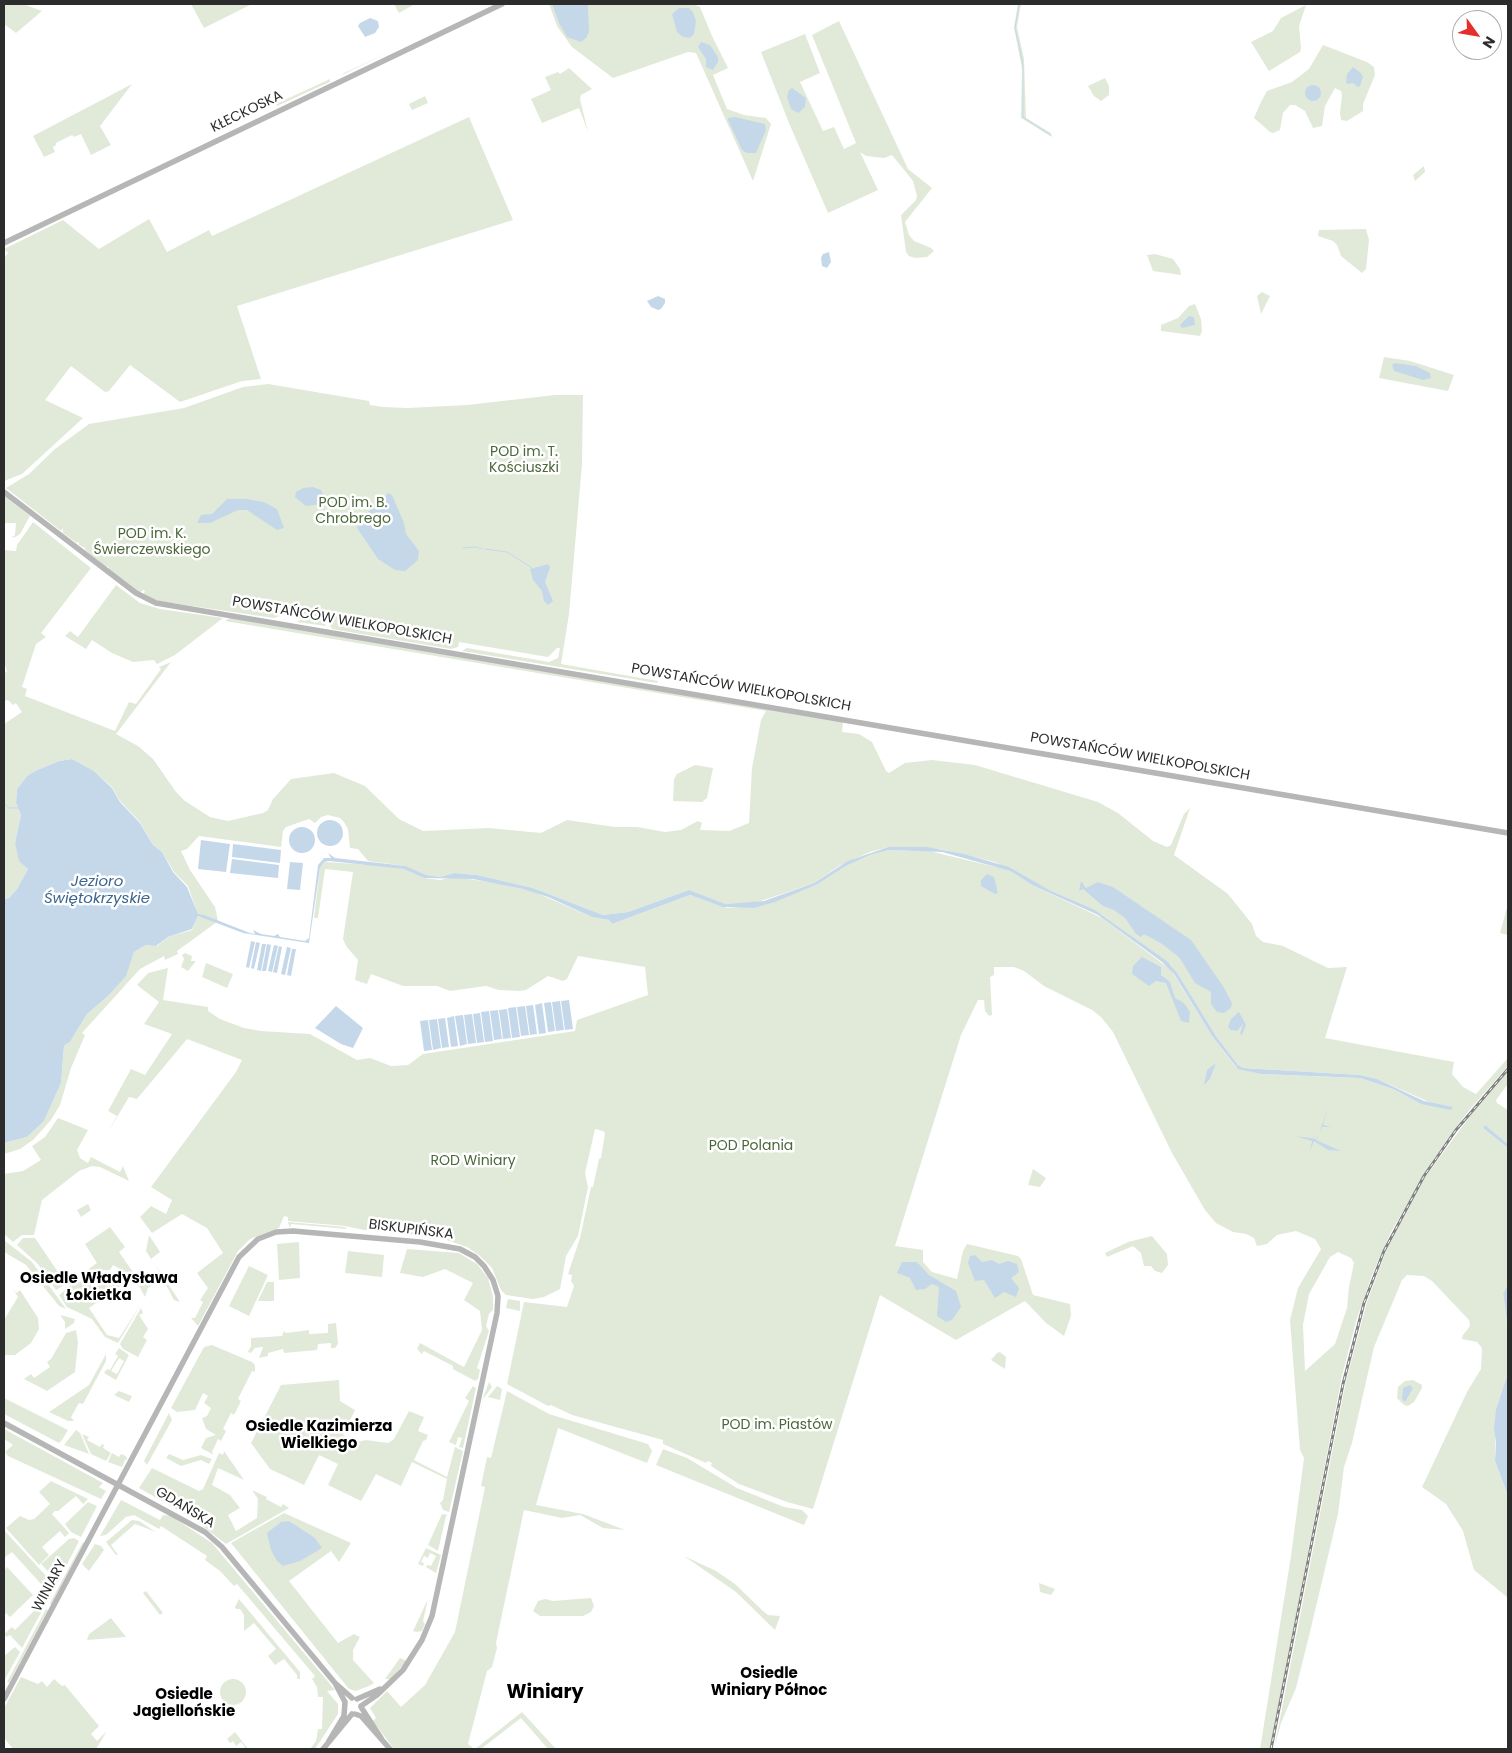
<!DOCTYPE html>
<html>
<head>
<meta charset="utf-8">
<style>
  body { margin:0 }
  #map { position:relative; width:1512px; height:1753px; overflow:hidden; background:#fff; font-family:Poppins,sans-serif }
  canvas { display:block }
  .frame { position:absolute; inset:0; border:5px solid #2c2c2c; pointer-events:none }
  .north { position:absolute; left:1452px; top:10px; width:50px; height:50px; box-sizing:border-box; background:#fff; border:1px solid #ababab; border-radius:50%; rotate:122deg; font-size:14px; font-weight:700; line-height:20px; text-align:center; color:#2c2c2c }
  .north::after { content:''; display:block; margin:auto; width:18px; height:22px; background:#e42f2d; clip-path:polygon(50% 0,100% 100%,50% 72%,0 100%) }
</style>
</head>
<body>
<div id="map">
<canvas width="1512" height="1753"></canvas>
<div class="frame"></div>
<div class="north">N</div>
</div>
<script>
const ctx = document.querySelector('canvas').getContext('2d');
ctx.lineJoin = 'round';
function paint(path, color) {
  ctx.fillStyle = color;
  ctx.fill(path, 'evenodd');
}
function poly(rows) {
  const path = new Path2D();
  for (const r of rows) {
    if (r.length === 3) {
      path.moveTo(r[0] + r[2], r[1]);
      path.arc(r[0], r[1], r[2], 0, 2 * Math.PI);
      continue;
    }
    path.moveTo(r[0], r[1]);
    for (let i = 2; i < r.length; i += 2) path.lineTo(r[i], r[i + 1]);
  }
  return path;
}
function strokePath(path, color, width, dash) {
  ctx.strokeStyle = color;
  ctx.lineWidth = width;
  ctx.lineCap = dash ? 'butt' : 'round';
  ctx.setLineDash(dash || []);
  ctx.stroke(path);
}
function write(font, color, halo, rows, align = 'center') {
  ctx.font = font + ' Poppins,sans-serif';
  ctx.lineWidth = 5;
  ctx.setLineDash([]);
  ctx.textBaseline = 'middle';
  ctx.strokeStyle = halo;
  ctx.fillStyle = color;
  for (const [text, x, y, turn = 0] of rows) {
    ctx.save();
    ctx.translate(x, y);
    ctx.rotate((+turn || 0) * Math.PI / 180);
    ctx.textAlign = isNaN(turn) ? turn : align;
    if (halo) ctx.strokeText(text, 0, 0);
    ctx.fillText(text, 0, 0);
    ctx.restore();
  }
}
const green = poly([
  [5,4,23,4,42,11,16,33,4,24],
  [191,4,252,4,204,28],
  [394,4,415,4,399,13],
  [549,4,693,4,700,7,712,36,728,68,713,75,727,109,744,115,766,118,771,124,753,181,696,53,688,52,613,78,572,47,557,26],
  [1018,4,1021,4,1017,27,1024,59,1026,118,1051,133,1052,137,1021,118,1022,69,1014,27],
  [1306,5,1299,26,1301,48,1300,52,1269,71,1251,42,1273,31,1281,18],
  [839,21,908,169,932,188,905,222,909,235,914,241,931,248,934,251,927,257,915,258,909,256,906,252,901,215,916,200,917,196,913,181,892,155,884,158,866,156,860,152,878,190,828,213,789,123,761,52,805,34,820,73,800,82,823,131,834,127,844,149,856,143,812,35],
  [1323,45,1367,62,1374,67,1375,75,1363,104,1363,111,1347,121,1341,120,1340,113,1342,95,1341,91,1335,88,1325,106,1322,126,1313,128,1305,111,1295,105,1290,105,1283,113,1280,130,1273,133,1270,132,1254,118,1261,102,1267,91,1292,82,1309,69],
  [391,51,344,74,342,74],
  [569,68,592,89,581,95,580,99,588,132,579,108,542,123,531,99,551,90,545,77,558,72,560,74],
  [1105,78,1109,86,1109,95,1101,101,1094,96,1088,86],
  [330,79,330,82,316,88,277,106,276,104],
  [132,84,100,126,111,145,91,155,81,134,74,137,72,135,56,143,56,145,53,147,55,152,44,157,33,136],
  [425,96,428,103,412,110,409,104],
  [469,117,513,220,237,306,261,379,242,381,180,402,130,365,109,391,105,392,71,366,45,400,83,418,22,474,4,481,4,258,8,253,4,249,63,220,99,249,149,219,167,252,209,230,212,236],
  [1424,166,1425,172,1415,181,1413,175],
  [1366,229,1369,240,1366,269,1362,273,1341,256,1337,245,1333,241,1318,236,1319,230],
  [1155,254,1173,259,1180,269,1181,275,1153,271,1147,255],
  [1262,292,1270,296,1261,314,1257,296],
  [1195,304,1201,319,1202,331,1200,336,1161,331,1161,325,1178,318,1189,306],
  [1384,357,1410,361,1454,375,1448,391,1379,378],
  [268,384,369,401,370,405,383,407,407,408,467,405,555,395,583,395,582,464,569,614,561,664,658,681,657,683,462,651,467,648,549,662,558,658,560,648,557,648,548,657,459,642,458,647,451,649,332,629,326,618,294,612,292,610,288,610,287,613,274,618,158,601,143,595,145,591,143,590,140,593,109,570,108,566,106,568,85,550,85,548,79,545,79,542,77,543,63,533,63,528,61,531,6,488,29,474,55,449,89,424,184,408,243,387],
  [4,495,30,516,20,534,15,537,11,538,15,535,16,523,4,523],
  [33,522,91,568,41,633,46,637,36,644,22,687,27,689,25,696,115,731,129,702,136,704,161,669,159,667,171,662,116,734,138,746,153,759,176,792,185,801,210,817,228,821,263,813,268,810,273,799,291,779,334,773,365,786,399,819,423,831,489,828,541,833,567,820,615,827,637,827,665,832,681,830,698,821,702,823,700,830,729,831,749,823,752,768,761,720,766,711,225,621,230,618,843,722,842,732,859,734,872,742,886,771,889,773,905,763,932,760,975,765,1098,802,1118,813,1153,841,1167,847,1171,845,1184,814,1190,808,1174,855,1228,894,1252,924,1256,936,1263,942,1283,946,1328,968,1347,967,1325,1038,1454,1062,1452,1074,1463,1087,1476,1094,1508,1058,1508,1066,1466,1114,1433,1160,1391,1232,1372,1275,1357,1318,1342,1376,1270,1749,1260,1749,1291,1556,1304,1458,1300,1450,1290,1320,1298,1288,1321,1249,1315,1239,1296,1231,1277,1235,1267,1244,1257,1246,1254,1238,1246,1234,1233,1232,1216,1223,1205,1210,1172,1153,1113,1032,1101,1017,1092,1010,1044,986,1024,971,1014,967,994,967,994,975,990,977,992,1015,989,1016,985,1011,984,1000,978,1000,961,1035,895,1246,923,1250,923,1262,932,1272,957,1279,963,1251,967,1244,1018,1256,1021,1259,1033,1295,1070,1304,1071,1316,1064,1336,1046,1323,1025,1301,956,1340,880,1295,813,1509,787,1502,739,1484,711,1466,712,1463,708,1461,706,1463,663,1444,663,1440,572,1415,551,1405,548,1406,507,1384,524,1302,567,1307,574,1286,571,1281,572,1275,568,1274,580,1238,591,1187,593,1187,599,1159,601,1158,605,1133,603,1131,595,1129,585,1173,588,1187,578,1236,566,1256,560,1289,544,1297,533,1299,506,1295,501,1290,492,1268,480,1256,467,1247,441,1238,382,1231,381,1229,381,1231,364,1230,345,1226,288,1221,288,1217,284,1216,279,1228,250,1239,238,1251,198,1326,191,1318,195,1318,203,1302,200,1300,208,1288,197,1273,223,1253,207,1228,182,1214,152,1233,140,1217,151,1206,166,1214,172,1200,151,1187,236,1072,242,1060,187,1039,137,1099,129,1097,107,1134,117,1116,108,1111,131,1069,145,1075,172,1034,144,1024,159,1002,137,985,148,973,168,968,163,1000,208,1007,208,1011,220,1019,244,1028,261,1031,310,1034,357,1060,370,1058,391,1066,408,1065,423,1054,575,1031,577,1020,648,995,645,967,578,956,567,979,563,981,548,976,526,990,519,991,499,990,486,986,450,991,437,986,403,986,371,974,367,984,355,980,358,960,346,946,343,939,353,872,325,869,318,918,314,918,320,868,324,862,388,866,405,869,424,878,440,880,454,877,497,883,532,891,592,917,609,920,612,924,690,895,727,908,761,906,818,884,846,866,870,855,889,850,929,851,1008,870,1032,885,1102,918,1171,970,1212,1036,1236,1067,1261,1074,1360,1078,1393,1089,1421,1104,1429,1102,1377,1079,1360,1075,1243,1068,1238,1065,1216,1036,1171,965,1101,914,1051,891,995,862,940,849,888,847,870,852,839,866,814,883,755,903,726,904,689,890,628,912,603,915,533,888,477,875,454,873,440,877,425,875,406,866,368,861,358,849,350,848,348,829,344,822,340,818,328,815,321,817,315,823,309,819,286,827,283,831,281,847,199,836,187,849,181,851,190,870,215,907,218,921,198,915,188,886,174,872,162,852,153,845,140,822,120,801,112,787,94,771,72,759,59,761,35,771,27,776,17,789,16,803,21,815,15,843,28,869,17,889,9,898,4,899,4,724,22,712,16,703,13,705,8,700,4,701,4,674,7,671,4,662,4,550,16,551,17,545],
  [1338,1252,1351,1258,1354,1263,1349,1287,1347,1308,1335,1344,1305,1371,1303,1325,1309,1294,1330,1257],
  [116,585,140,603,160,609,223,618,175,655,157,664,154,660,133,662,112,653,92,640,86,649,65,636,70,631,78,637],
  [303,618,322,620,326,626,297,622],
  [695,765,713,768,707,798,702,802,673,801,674,779,677,774],
  [1508,904,1508,935,1500,933],
  [198,916,217,922,177,951,178,954,165,960,164,956,140,969,82,1033,85,1035,71,1068,60,1105,51,1120,33,1140,20,1149,4,1154,4,1143,27,1137,44,1121,61,1083,64,1046,70,1042,87,1014,108,996,125,976,134,952,146,945,157,946,168,937,192,930],
  [185,953,192,956,191,961,196,961,188,971,181,967,184,959,182,955],
  [206,963,233,974,227,988,202,977],
  [1508,1071,1508,1084,1496,1100,1497,1103,1508,1110,1508,1144,1485,1125,1483,1128,1508,1148,1508,1285,1503,1293,1508,1328,1508,1373,1496,1409,1495,1461,1508,1496,1508,1598,1474,1570,1463,1531,1446,1504,1422,1487,1467,1392,1481,1369,1482,1348,1477,1342,1462,1339,1463,1335,1470,1326,1469,1320,1432,1281,1424,1276,1407,1275,1402,1280,1374,1347,1352,1443,1344,1467,1338,1514,1310,1632,1296,1688,1281,1723,1274,1749,1346,1381,1367,1302,1386,1251,1426,1176,1470,1116],
  [58,1118,88,1130,77,1150,80,1158,88,1163,91,1157,120,1172,123,1166,129,1181,100,1167,92,1166,79,1171,42,1200,34,1235,22,1235,13,1242,4,1234,4,1174,23,1171,41,1160,32,1146,45,1137],
  [1033,1169,1046,1178,1040,1187,1028,1185],
  [88,1204,91,1210,81,1217,77,1210],
  [288,1222,345,1227,347,1229,291,1224,290,1228],
  [110,1227,125,1247,119,1252,135,1275,132,1277,122,1274,123,1271,113,1265,110,1270,86,1271,97,1263,85,1244],
  [149,1235,160,1252,151,1259,146,1251],
  [1152,1236,1167,1254,1168,1265,1162,1273,1155,1271,1151,1266,1144,1266,1141,1253,1133,1246,1107,1257,1105,1253,1128,1242],
  [23,1238,35,1238,66,1284,56,1290,38,1264,17,1245],
  [4,1240,32,1262,66,1309,59,1306,26,1265,4,1252],
  [299,1242,300,1278,279,1280,277,1244],
  [407,1249,459,1253,477,1264,488,1278,493,1296,493,1310,489,1314,486,1326,489,1331,477,1368,480,1370,478,1379,475,1381,453,1369,453,1366,424,1351,422,1354,417,1349,420,1343,464,1367,482,1330,480,1311,464,1300,473,1283,445,1269,423,1277,400,1273],
  [348,1251,384,1255,382,1277,345,1273],
  [156,1266,180,1302,174,1300],
  [249,1266,268,1275,249,1316,229,1306],
  [106,1273,126,1282,89,1308,107,1335,119,1338,141,1304,118,1343,105,1337,92,1319,67,1307,59,1295,75,1282,77,1284,86,1278,95,1282],
  [149,1274,152,1274,158,1282,148,1288,145,1297,139,1286,148,1280,146,1276],
  [267,1282,274,1282,274,1301,258,1301],
  [11,1286,16,1293,20,1290,38,1318,39,1329,31,1343,15,1355,4,1355,4,1320,18,1297],
  [508,1299,520,1301,520,1311,506,1308],
  [141,1308,143,1313,139,1315,148,1329,143,1337,147,1340,138,1357,123,1349,120,1344],
  [60,1315,75,1319,74,1323,65,1329,65,1322],
  [336,1323,338,1344,335,1348,331,1348,331,1343,318,1344,317,1350,284,1353,283,1349,268,1353,268,1356,259,1358,263,1347,255,1348,251,1353,248,1352,251,1346,251,1338,282,1336,284,1331,286,1333,309,1330,309,1334,328,1333,328,1324],
  [76,1330,78,1342,75,1372,47,1391,24,1379,31,1374,34,1378,50,1367,47,1362,51,1359,66,1333],
  [212,1345,252,1362,255,1365,255,1372,252,1371,238,1399,241,1401,234,1415,231,1413,223,1429,226,1431,221,1441,218,1439,212,1452,214,1455,201,1448,206,1438,216,1435,206,1429,202,1418,207,1416,211,1408,204,1403,208,1396,203,1393,195,1410,177,1412,171,1408,204,1347],
  [119,1348,129,1355,116,1380,104,1373,107,1369,110,1370,118,1356,115,1354],
  [119,1358,124,1361,117,1374,111,1371],
  [1000,1352,1006,1357,1005,1369,991,1360,997,1353],
  [106,1354,106,1361,83,1404,79,1403,71,1417,74,1421,68,1421,49,1412,89,1385],
  [339,1380,340,1401,355,1410,343,1435,345,1436,343,1445,366,1440,388,1443,394,1439,409,1411,424,1417,418,1431,428,1435,426,1440,423,1441,414,1460,447,1477,455,1447,463,1451,449,1512,443,1510,440,1503,443,1500,447,1479,412,1462,401,1486,376,1474,361,1501,328,1485,338,1464,319,1455,304,1485,270,1469,251,1443,281,1385],
  [1413,1380,1422,1385,1422,1388,1414,1402,1408,1406,1404,1405,1397,1398,1398,1387,1405,1381],
  [489,1382,492,1387,483,1399,472,1449,483,1398],
  [473,1386,476,1388,463,1448,459,1447,462,1438,458,1437,456,1445,449,1442,469,1401,465,1398],
  [497,1386,502,1389,500,1400,488,1397],
  [119,1391,132,1396,129,1402,114,1395],
  [507,1391,549,1414,648,1444,652,1451,647,1463,558,1428,536,1505,583,1514,625,1530,603,1528,580,1515,562,1518,524,1510,496,1643,497,1648,492,1667,487,1671,468,1744,474,1749,394,1749,373,1721,376,1718,370,1708,387,1691,401,1707,425,1685,455,1632,485,1487,481,1486,487,1457,491,1458],
  [4,1398,68,1430,62,1440,59,1443,4,1414],
  [169,1413,172,1420,147,1465,144,1461],
  [4,1429,103,1483,99,1487,106,1491,101,1499,8,1456,5,1452,13,1445,4,1439],
  [76,1430,80,1433,89,1454,64,1445],
  [82,1434,89,1437,87,1440,100,1447,102,1444,104,1445,103,1448,111,1453,106,1461,91,1454],
  [663,1449,687,1458,737,1488,784,1507,802,1510,808,1516,804,1525,656,1465],
  [224,1451,244,1480,218,1468,212,1485,230,1495,240,1508,228,1515,236,1531,257,1518,258,1499,252,1490,267,1497,266,1499,281,1507,283,1504,289,1508,226,1544,192,1518,139,1488,152,1468,199,1491,203,1489,219,1453,223,1455],
  [112,1453,119,1457,121,1454,126,1456,127,1460,125,1460,122,1467,108,1462],
  [169,1454,183,1460,201,1455,212,1459,209,1464,201,1460,181,1466,166,1458],
  [51,1481,88,1499,83,1504,76,1496,58,1511,55,1511,52,1514,69,1533,65,1537,60,1531,42,1547,49,1555,39,1565,6,1528,20,1516,29,1520,34,1519,50,1504,39,1492],
  [121,1500,160,1520,163,1515,171,1516,212,1543,335,1690,327,1691,338,1704,338,1714,315,1749,310,1749,316,1741,318,1729,322,1729,323,1697,318,1697,317,1687,312,1679,315,1676,237,1584,234,1586,220,1571,205,1560,207,1556,161,1526,159,1529,134,1515,126,1517,106,1535,100,1536],
  [88,1502,97,1506,81,1537,71,1532,65,1524],
  [284,1513,351,1543,339,1562,331,1551,289,1581,338,1643,354,1634,360,1637,353,1650,353,1660,374,1683,369,1686,356,1691,349,1689,231,1543],
  [442,1514,448,1515,446,1516,438,1551,428,1545],
  [132,1520,139,1521,156,1532,135,1524,111,1545,118,1555,116,1555,106,1542],
  [4,1530,48,1578,41,1584,12,1552,4,1558],
  [74,1538,79,1541,58,1582,41,1564,69,1539],
  [83,1542,84,1543,51,1605,50,1603],
  [95,1544,101,1546,104,1550,89,1571,82,1564],
  [426,1548,441,1555,436,1573,426,1567,427,1565,431,1566,436,1556,430,1553,428,1558,424,1556,421,1562,424,1563,423,1566,418,1564],
  [684,1556,716,1571,735,1584,763,1611,768,1615,780,1616,775,1630,736,1592],
  [7,1567,33,1595,10,1617,6,1613,4,1616,4,1571],
  [50,1580,55,1586,45,1605,43,1602,48,1597,45,1585],
  [1039,1583,1055,1589,1051,1595,1040,1592],
  [146,1591,163,1613,160,1615,143,1593],
  [591,1598,594,1606,591,1612,583,1616,540,1616,533,1611,538,1601,545,1599,553,1601],
  [239,1599,300,1672,300,1679,297,1679,297,1675,284,1659,275,1665,268,1656,276,1649,254,1623,244,1631,244,1615,240,1609,236,1609,235,1607],
  [428,1599,423,1621,425,1624,422,1631,417,1632,413,1631],
  [40,1605,44,1607,22,1648,10,1635,7,1637,4,1634,12,1627,15,1630],
  [46,1609,48,1610,9,1683,7,1682],
  [111,1618,126,1637,87,1640,89,1634],
  [15,1647,20,1652,4,1681,4,1656],
  [400,1658,407,1661,390,1679,385,1679],
  [21,1677,38,1684,42,1681,47,1687,54,1679,62,1686,65,1685,99,1726,91,1734,97,1741,107,1731,96,1749,13,1749,4,1738,4,1708],
  [233,1692,13],
  [522,1712,556,1749,548,1749,521,1718,481,1749,475,1749],
  [235,1732,248,1749,243,1749,245,1747,241,1742,236,1746,233,1741,230,1743,227,1739]
]);
const water = poly([
  [552,4,588,4,589,32,586,38,581,42,567,37,559,23],
  [679,8,689,8,693,12,696,21,694,34,690,38,683,37,677,32,672,14],
  [370,18,378,21,379,27,375,33,365,37,358,26,360,23],
  [701,42,710,45,718,57,718,62,713,70,706,67,706,59,698,47],
  [1353,67,1361,73,1363,77,1360,86,1358,87,1353,83,1347,84,1346,81,1347,74],
  [1313,93,8],
  [792,88,806,98,805,107,798,113,791,109,787,97,789,90],
  [735,117,765,124,766,130,756,153,747,153,742,150,728,120,728,118],
  [829,252,831,262,827,268,822,266,821,258,823,254],
  [658,296,665,299,665,303,661,309,658,310,651,307,647,301],
  [1189,316,1194,317,1195,325,1182,328,1180,325],
  [1395,363,1416,366,1430,373,1431,378,1423,380,1394,371,1392,365],
  [313,487,321,490,324,496,325,499,322,504,306,506,295,497,296,492,303,488],
  [388,493,392,495,404,523,406,534,419,551,418,560,405,571,395,570,378,559,357,528,360,517,378,505],
  [227,499,247,499,264,502,277,509,284,528,277,530,247,510,238,510,210,523,197,523,201,515,212,514],
  [548,564,550,567,545,582,553,601,548,605,544,601,542,591,533,580,530,569],
  [72,759,94,771,112,788,120,802,140,823,153,845,162,852,173,872,187,887,198,914,204,915,250,933,255,934,253,930,261,934,274,936,278,934,280,937,305,941,309,938,318,865,324,858,331,858,328,853,335,858,406,866,426,875,440,877,454,873,477,875,533,888,603,915,628,912,689,890,726,904,764,901,814,883,848,861,888,847,927,847,964,854,1009,867,1051,891,1095,910,1168,962,1177,973,1216,1036,1238,1065,1243,1068,1360,1075,1377,1079,1424,1101,1453,1107,1451,1110,1421,1104,1393,1089,1360,1078,1261,1074,1238,1069,1212,1036,1174,974,1162,962,1098,915,1032,885,1010,871,942,852,889,850,870,855,846,866,818,884,775,902,754,908,723,907,690,895,612,924,609,920,592,917,548,897,523,889,473,879,424,878,404,869,329,861,324,862,320,868,309,943,243,933,198,916,192,929,168,937,156,946,146,945,134,952,126,976,108,996,87,1014,70,1042,64,1046,61,1083,44,1121,27,1137,4,1143,4,899,9,898,17,889,28,869,19,861,15,843,21,815,16,803,17,789,27,776,35,771,59,761],
  [330,833,13],
  [302,840,13],
  [201,840,230,844,226,872,198,869],
  [233,844,281,850,280,863,232,857],
  [232,859,279,865,278,878,230,873],
  [290,862,303,863,300,890,287,889],
  [987,874,994,877,998,893,995,894,981,886,981,880],
  [1081,881,1086,888,1098,882,1113,887,1191,940,1223,986,1232,1003,1231,1008,1224,1013,1217,1012,1211,1004,1211,992,1195,983,1179,957,1162,944,1144,934,1141,937,1136,934,1125,918,1114,910,1103,906,1083,889,1079,891],
  [251,941,255,942,249,968,246,967],
  [256,942,260,943,254,969,251,968],
  [262,944,266,944,261,971,257,970],
  [267,944,271,945,266,971,262,971],
  [274,945,278,946,272,972,268,971],
  [279,946,282,947,277,973,273,972],
  [287,947,291,948,285,975,281,974],
  [292,949,296,949,291,976,287,975],
  [1142,957,1161,967,1161,975,1170,982,1175,998,1184,1003,1190,1012,1189,1023,1181,1021,1166,983,1156,981,1149,986,1132,974,1133,966],
  [569,1000,573,1029,565,1030,561,1001],
  [560,1001,564,1030,556,1031,552,1002],
  [551,1002,555,1031,548,1032,544,1003],
  [542,1003,546,1033,539,1034,535,1005],
  [533,1005,537,1034,530,1035,526,1006],
  [336,1006,363,1028,353,1048,341,1044,315,1028],
  [525,1006,529,1035,521,1036,517,1007],
  [516,1007,520,1037,512,1038,508,1008],
  [507,1009,511,1038,503,1039,499,1010],
  [498,1010,502,1039,494,1040,490,1011],
  [489,1011,493,1041,485,1042,481,1012],
  [1239,1012,1246,1025,1242,1035,1240,1034,1243,1024,1237,1031,1231,1030,1228,1027,1231,1019],
  [480,1013,484,1042,477,1043,473,1014],
  [472,1014,476,1043,468,1044,464,1015],
  [463,1015,467,1044,460,1046,455,1016],
  [454,1016,458,1046,451,1047,447,1018],
  [445,1018,449,1047,442,1048,438,1019],
  [437,1019,441,1048,433,1050,429,1020],
  [428,1020,432,1050,424,1051,420,1021],
  [1216,1063,1210,1079,1204,1085,1207,1070],
  [1328,1108,1323,1125,1331,1127,1322,1127,1316,1140,1341,1151,1328,1150,1314,1141,1310,1151,1312,1141,1296,1136,1317,1139],
  [1485,1125,1508,1144,1508,1148,1483,1128],
  [975,1255,982,1262,992,1260,999,1264,1008,1261,1017,1264,1019,1272,1011,1278,1019,1288,1016,1297,1004,1292,995,1298,984,1280,975,1281,968,1263,970,1256],
  [902,1262,917,1262,929,1275,956,1291,961,1307,952,1320,946,1322,937,1316,939,1287,932,1284,925,1289,916,1290,910,1278,897,1273],
  [1508,1285,1508,1328,1503,1293],
  [1508,1373,1508,1496,1495,1461,1496,1442,1494,1429,1496,1409],
  [1410,1385,1413,1388,1405,1402,1402,1399,1403,1388],
  [289,1521,315,1538,322,1548,300,1561,283,1566,277,1561,271,1550,267,1533,281,1522]
]);
const stream = poly([
  [1019,4,1015,28,1023,64,1023,117,1050,135],
  [463,548,476,547,482,549],
  [485,549,507,552,532,568],
  [4,803,9,808,19,808]
]);
const secondary = poly([
  [4,243,502,4],
  [4,492,136,593,156,603,1508,833],
  [4,1423,205,1532,222,1547,335,1683,352,1698],
  [335,1683,345,1702],
  [4,1699,239,1257,258,1239,276,1232,293,1231,420,1242,460,1249,475,1257,484,1266,493,1280,498,1296,497,1313,432,1616,422,1640,403,1670,377,1695,361,1706],
  [357,1699,380,1689],
  [361,1707,381,1738],
  [355,1714,361,1716,390,1749],
  [329,1741,344,1716,345,1702],
  [323,1749,352,1714]
]);
const rail = poly([
  [1271,1749,1343,1384,1364,1303,1384,1251,1424,1176,1456,1130,1508,1069]
]);
const streetNames = [
  ["KŁECKOSKA",247,112,-26],
  ["POWSTAŃCÓW WIELKOPOLSKICH",342,621,10],
  ["POWSTAŃCÓW WIELKOPOLSKICH",741,688,10],
  ["POWSTAŃCÓW WIELKOPOLSKICH",1140,757,10],
  ["BISKUPIŃSKA",411,1230,7],
  ["GDAŃSKA",185,1508,31],
  ["WINIARY",50,1586,-62]
];
const parkNames = [
  ["POD im. T.",524,452],
  ["Kościuszki",524,468],
  ["POD im. B.",353,503],
  ["Chrobrego",353,519],
  ["POD im. K.",152,534],
  ["Świerczewskiego",152,550],
  ["POD Polania",751,1146],
  ["ROD Winiary",473,1161],
  ["POD im. Piastów",777,1425]
];
const waterNames = [
  ["Jezioro",97,882],
  ["Świętokrzyskie",97,899]
];
const neighbourhoodNames = [
  ["Osiedle Władysława",99,1279],
  ["Łokietka",99,1296],
  ["Osiedle Kazimierza",319,1427],
  ["Wielkiego",319,1444],
  ["Osiedle",769,1674],
  ["Winiary Północ",769,1691],
  ["Osiedle",184,1695],
  ["Jagiellońskie",184,1712]
];
const districtNames = [
  ["Winiary",545,1693]
];
paint(green, '#e1ead9');
paint(water, '#c5d8ea');
strokePath(stream, '#c5d8ea', 1);
strokePath(secondary, '#b6b6b6', 5.5);
strokePath(rail, '#818181', 3);
strokePath(rail, '#fff', 1, [4]);
write('14px', '#2c2c2c', '#fff', streetNames);
write('14px', '#4b673a', '#fff', parkNames);
write('italic 15px', '#3b668d', '#fff', waterNames);
write('bold 15px', '#000', '#fff', neighbourhoodNames);
write('bold 19px', '#000', '#fff', districtNames);
</script>
</body>
</html>
